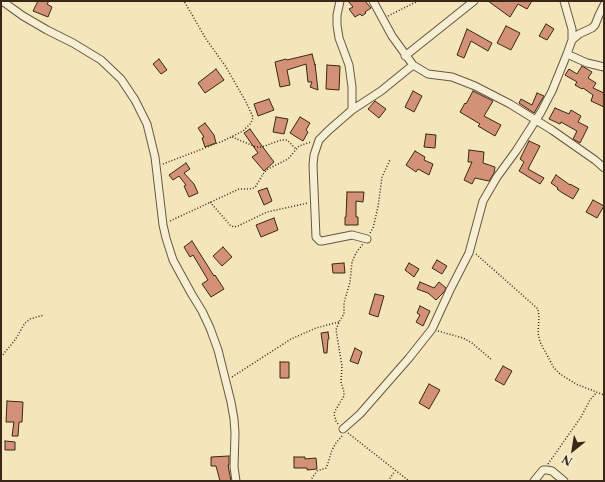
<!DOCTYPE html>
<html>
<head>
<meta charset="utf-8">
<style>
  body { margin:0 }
  #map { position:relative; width:605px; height:482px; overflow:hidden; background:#f3e6bb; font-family:"Libre Caslon Text",serif }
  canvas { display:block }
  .frame { position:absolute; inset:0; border:2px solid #3a2717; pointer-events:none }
  .north { position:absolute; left:553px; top:430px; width:40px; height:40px; -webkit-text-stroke:3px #f7efd3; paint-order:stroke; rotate:210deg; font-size:11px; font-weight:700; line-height:16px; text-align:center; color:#3a2717 }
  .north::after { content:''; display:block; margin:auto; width:14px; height:18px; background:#3a2717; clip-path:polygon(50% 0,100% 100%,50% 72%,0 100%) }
</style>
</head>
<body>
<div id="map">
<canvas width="605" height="482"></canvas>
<div class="frame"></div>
<div class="north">N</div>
</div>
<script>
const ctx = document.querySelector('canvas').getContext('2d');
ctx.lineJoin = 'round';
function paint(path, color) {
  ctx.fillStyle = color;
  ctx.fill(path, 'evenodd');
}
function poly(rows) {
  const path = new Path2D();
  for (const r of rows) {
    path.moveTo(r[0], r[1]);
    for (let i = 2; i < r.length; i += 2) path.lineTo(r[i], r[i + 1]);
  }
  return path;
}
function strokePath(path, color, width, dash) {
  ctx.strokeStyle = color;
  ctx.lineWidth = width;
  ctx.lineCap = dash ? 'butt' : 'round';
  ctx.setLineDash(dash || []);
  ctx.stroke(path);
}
const building = poly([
  [38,1,49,1,47,4,52,7,48,17,33,11,38,1],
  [348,1,365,1,371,8,365,12,366,13,362,16,360,14,355,17,349,9,353,7,348,1],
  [488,1,532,1,527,9,518,4,510,17,488,1],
  [546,24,554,29,547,40,539,36,546,24],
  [506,26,520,33,511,50,497,43,506,26],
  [467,29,492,43,488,51,471,41,464,58,457,55,467,29],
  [312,54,315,65,315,64,318,90,310,87,312,82,308,82,306,64,287,70,290,85,280,87,275,62,286,59,287,60,312,54],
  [159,59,167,70,161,74,153,64,159,59],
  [327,65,340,66,339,90,326,89,327,65],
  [582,66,592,72,588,78,596,83,593,88,604,93,604,107,591,101,593,95,583,88,582,89,575,85,577,82,565,75,569,69,577,74,582,66],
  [216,69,224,80,205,93,198,83,216,69],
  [413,91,422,96,414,112,405,107,413,91],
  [473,91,493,101,484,116,501,125,495,136,478,126,480,124,460,112,465,103,466,104,473,91],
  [537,93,544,96,534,113,519,103,521,99,532,105,537,93],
  [269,99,274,110,258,116,254,104,269,99],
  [375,101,386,109,379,118,368,109,375,101],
  [555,108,569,114,571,110,581,116,578,122,588,127,580,143,573,139,577,131,561,122,560,124,549,119,555,108],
  [276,117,288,119,284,134,273,132,276,117],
  [300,117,310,123,306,130,308,132,303,141,290,133,300,117],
  [205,123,214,135,216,143,205,147,202,138,204,137,198,128,205,123],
  [250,129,262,146,274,162,264,171,252,157,258,153,244,133,250,129],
  [426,134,436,135,435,148,424,147,426,134],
  [529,141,540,146,528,169,544,178,540,184,519,171,524,162,520,159,529,141],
  [469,150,484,152,483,163,495,167,494,173,489,181,475,178,472,184,464,180,472,162,468,162,469,150],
  [415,151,425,157,424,160,433,164,429,175,418,169,416,172,406,165,415,151],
  [186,163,190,169,184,173,194,184,198,193,189,197,184,186,186,185,179,176,173,180,169,175,186,163],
  [556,175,570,185,570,184,579,189,573,199,561,192,557,189,558,188,551,183,556,175],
  [267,188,272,201,264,205,258,191,267,188],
  [347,192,364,192,363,202,356,201,356,217,358,217,358,225,345,225,345,217,346,217,347,192],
  [593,200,604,206,597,218,586,212,593,200],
  [274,218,278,230,261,237,256,225,274,218],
  [192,241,214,276,215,275,224,289,211,297,202,284,208,280,193,255,190,257,184,247,192,241],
  [223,247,232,257,222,266,213,256,223,247],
  [437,260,447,266,442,274,432,268,437,260],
  [344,263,345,273,333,273,332,264,344,263],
  [409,263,419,269,414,277,405,270,409,263],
  [420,282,434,288,439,282,446,288,444,292,436,300,428,293,417,289,420,282],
  [375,294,384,296,378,317,369,314,375,294],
  [420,306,430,311,423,326,416,322,420,315,417,313,420,306],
  [328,332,329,339,328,339,327,353,324,353,321,333,328,332],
  [355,348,362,352,358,364,350,361,355,348],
  [280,362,289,362,289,378,280,378,280,362],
  [503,366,512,371,504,385,495,380,503,366],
  [429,384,440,390,429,409,419,403,429,384],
  [7,401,23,402,22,422,19,422,18,436,12,436,14,422,6,422,7,401],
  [5,441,15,442,15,450,5,450,5,441],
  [229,456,229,465,228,465,231,481,220,481,216,466,211,466,211,457,229,456],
  [294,457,305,457,305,459,316,458,317,469,307,470,307,468,294,468,294,457]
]);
const path = poly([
  [388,16,418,1],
  [232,137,256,147,262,147,281,140,287,140,296,149],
  [163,164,223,141,243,131,250,124,252,121,253,117,246,102,226,67,206,39,184,1],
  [210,202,230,225,234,227,238,226,267,212,308,203],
  [170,221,239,189,249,189,254,188,256,186,263,174,268,169,288,159,299,146,311,142],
  [370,233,373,228,378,207,382,177,390,160],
  [476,254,538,309,539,317,538,333,540,342,554,368,560,374,576,384,604,395],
  [438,331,463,338,472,343,492,360],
  [1,357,15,340,25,323,30,319,44,315],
  [232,377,291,339,316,328,339,322],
  [338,424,336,421,334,414,335,411,344,396,344,392,341,382,342,366,336,330,339,322,344,314,344,303,350,282,352,262,356,253,363,244],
  [348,433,409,481],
  [548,464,581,417,590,400,596,393],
  [310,481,317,471,326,468,327,466,332,450,336,443,342,436],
  [388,481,395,471]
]);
const minor = poly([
  [2,1,23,16,47,30,73,43,101,60,121,79,135,100,147,124,155,157,163,225,166,238,173,260,191,293,202,311,210,328,218,350,231,402,234,419,235,433,234,467,236,481],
  [340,1,337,15,337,25,339,38,349,65,352,87,352,110],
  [373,1,392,36,413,65,428,74,452,77,475,86,510,104,552,130,595,160,604,168],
  [572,40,579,34,592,28,595,25,599,15,604,5],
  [567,54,587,63,604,67],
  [405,56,474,1],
  [367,239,352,235,322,241,320,241,316,237,313,165,314,155,319,140,329,130,352,110,381,91,413,65],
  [343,429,360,414,409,358,432,329,450,290,469,253,483,201,497,177,516,151,541,112,552,91,567,54,572,40,572,29,564,1],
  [534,481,543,470,547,470,552,471,564,481]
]);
paint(building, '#d39177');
strokePath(building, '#3a2717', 1);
strokePath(minor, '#685740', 9);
strokePath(path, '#3a2717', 1.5, [1, 2]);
strokePath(minor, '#f7efd3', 7);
</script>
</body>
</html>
